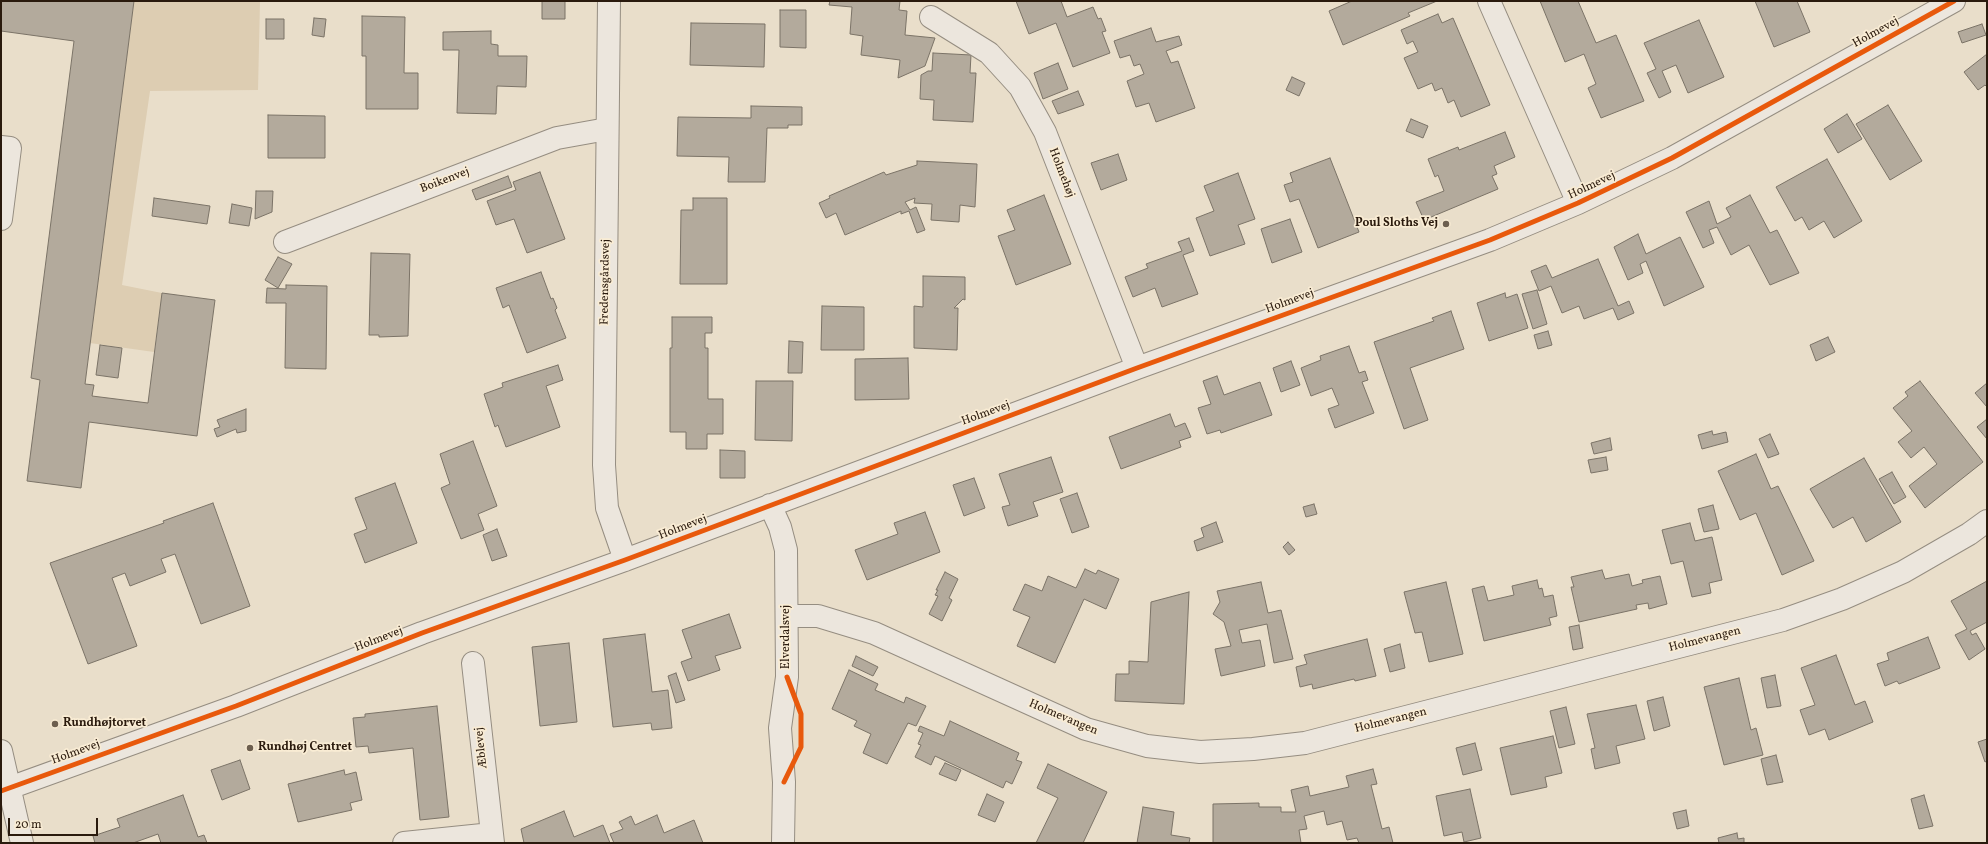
<!DOCTYPE html>
<html>
<head>
<meta charset="utf-8">
<style>
  body { margin:0 }
  #map { position:relative; width:1988px; height:844px; overflow:hidden; background:#e9deca; font-family:Vollkorn,serif }
  canvas { display:block }
  .frame { position:absolute; inset:0; border:2px solid #2a1a0d; pointer-events:none }
  .scale { position:absolute; left:8px; top:818px; width:90px; height:18px; box-sizing:border-box; border:2px solid #2a1a0d; border-top:0; padding-left:5px; font-size:12px; line-height:14px; white-space:nowrap; color:#2a1a0d; -webkit-text-stroke:3px #f9ecd4; paint-order:stroke }
</style>
</head>
<body>
<div id="map">
<canvas width="1988" height="844"></canvas>
<div class="frame"></div>
<div class="scale">20 m</div>
</div>
<script>
const ctx = document.querySelector('canvas').getContext('2d');
ctx.lineJoin = 'round';
function paint(path, color) {
  ctx.fillStyle = color;
  ctx.fill(path, 'evenodd');
}
function poly(rows) {
  const path = new Path2D();
  for (const r of rows) {
    path.moveTo(r[0], r[1]);
    for (let i = 2; i < r.length; i += 2) path.lineTo(r[i], r[i + 1]);
  }
  return path;
}
function strokePath(path, color, width, dash) {
  ctx.strokeStyle = color;
  ctx.lineWidth = width;
  ctx.lineCap = dash ? 'butt' : 'round';
  ctx.setLineDash(dash || []);
  ctx.stroke(path);
}
function write(font, color, halo, rows, align = 'center') {
  ctx.font = font + ' Vollkorn,serif';
  ctx.lineWidth = 3.5;
  ctx.setLineDash([]);
  ctx.textBaseline = 'middle';
  ctx.strokeStyle = halo;
  ctx.fillStyle = color;
  for (const [text, x, y, turn = 0] of rows) {
    ctx.save();
    ctx.translate(x, y);
    ctx.rotate((+turn || 0) * Math.PI / 180);
    ctx.textAlign = isNaN(turn) ? turn : align;
    if (halo) ctx.strokeText(text, 0, 0);
    ctx.fillText(text, 0, 0);
    ctx.restore();
  }
}
const green = poly([
  [134,1,260,1,258,90,150,91,122,285,162,293,154,352,90,343]
]);
const building = poly([
  [1,1,134,1,85,384,94,385,92,396,148,403,162,293,215,300,197,436,89,422,81,488,27,481,40,380,31,378,74,41,1,31,1,1],
  [542,1,565,1,565,19,542,19,542,1],
  [830,1,900,1,899,10,907,11,905,35,935,38,925,66,898,78,900,60,861,55,863,36,850,34,852,7,829,5,830,1],
  [1016,1,1061,1,1067,17,1093,7,1098,19,1101,18,1106,31,1102,32,1110,53,1073,67,1056,23,1029,34,1016,1],
  [1352,1,1437,1,1408,13,1410,16,1343,45,1329,11,1352,1],
  [1540,1,1578,1,1596,43,1616,35,1644,101,1601,118,1588,88,1596,84,1584,54,1565,62,1540,1],
  [1755,1,1797,1,1810,32,1774,47,1755,1],
  [780,10,806,10,806,48,780,47,780,10],
  [1438,14,1442,23,1453,18,1490,105,1461,117,1454,100,1448,103,1442,88,1435,91,1432,83,1418,89,1404,58,1418,52,1413,41,1407,44,1401,30,1438,14],
  [362,16,405,17,404,73,418,73,418,109,366,109,366,56,362,56,362,16],
  [314,18,326,19,324,37,312,35,314,18],
  [266,19,284,19,284,39,266,39,266,19],
  [1699,20,1724,77,1688,93,1676,65,1662,71,1671,92,1659,98,1647,73,1656,69,1644,43,1699,20],
  [691,23,765,24,764,67,690,65,691,23],
  [1982,24,1986,35,1962,43,1958,32,1982,24],
  [1151,28,1156,42,1179,36,1182,45,1166,51,1171,63,1178,61,1195,108,1156,122,1149,103,1136,107,1127,81,1144,74,1140,64,1134,66,1130,55,1120,58,1114,41,1151,28],
  [491,31,491,44,498,45,498,56,527,56,526,87,497,86,496,114,457,113,459,50,443,50,443,32,491,31],
  [933,53,971,55,970,73,976,73,973,122,933,120,934,100,920,99,921,75,928,71,932,71,933,53],
  [1987,54,1987,87,1985,85,1978,90,1964,72,1987,54],
  [1058,63,1068,89,1043,99,1034,73,1058,63],
  [1292,77,1305,83,1299,96,1286,90,1292,77],
  [1078,91,1084,105,1058,114,1052,101,1078,91],
  [1888,105,1922,161,1890,180,1856,124,1888,105],
  [751,106,802,107,802,125,788,125,788,128,767,128,765,182,728,182,729,157,677,156,678,117,751,118,751,106],
  [1847,114,1862,139,1838,153,1824,129,1847,114],
  [268,115,325,116,325,158,268,158,268,115],
  [1411,119,1428,126,1423,138,1406,131,1411,119],
  [1505,132,1515,157,1494,166,1497,174,1492,176,1498,189,1424,220,1416,202,1444,191,1438,175,1435,177,1428,159,1458,147,1459,150,1505,132],
  [1118,154,1127,180,1101,190,1091,163,1118,154],
  [1330,158,1359,232,1318,248,1299,199,1290,202,1284,185,1293,182,1290,173,1330,158],
  [1827,159,1862,221,1834,238,1824,221,1809,230,1802,217,1795,221,1776,187,1827,159],
  [917,161,977,164,975,207,960,205,959,222,931,220,932,204,914,203,915,198,905,202,910,210,916,207,925,230,917,233,909,211,901,214,901,211,845,235,836,213,826,218,819,203,830,198,829,196,884,172,886,175,917,165,917,161],
  [540,172,565,239,527,253,514,219,496,225,487,201,516,190,513,182,540,172],
  [1238,173,1255,219,1238,225,1245,244,1210,256,1196,218,1214,211,1204,186,1238,173],
  [508,176,512,187,476,200,472,190,508,176],
  [256,191,273,191,272,212,255,219,256,191],
  [1044,195,1071,264,1016,285,998,236,1015,230,1007,210,1044,195],
  [1750,195,1770,233,1777,230,1799,273,1770,285,1749,245,1731,255,1717,227,1709,230,1714,243,1703,248,1686,212,1709,201,1717,224,1731,217,1726,208,1750,195],
  [154,198,210,206,207,224,152,216,154,198],
  [693,198,727,198,727,284,680,284,681,210,693,210,693,198],
  [232,204,252,208,249,226,229,223,232,204],
  [1290,219,1302,252,1272,263,1261,229,1290,219],
  [1638,234,1646,254,1680,237,1704,287,1664,306,1646,261,1640,264,1643,273,1628,280,1614,247,1638,234],
  [1189,238,1194,251,1183,255,1198,294,1162,307,1155,288,1133,297,1125,277,1148,268,1146,264,1182,251,1178,242,1189,238],
  [371,253,410,254,408,336,379,337,379,335,369,335,371,253],
  [278,257,292,264,278,288,265,280,278,257],
  [1598,259,1618,306,1629,301,1634,313,1618,320,1613,308,1584,319,1579,306,1562,313,1551,286,1539,291,1531,271,1546,265,1552,278,1598,259],
  [541,272,551,299,553,298,557,308,555,310,566,338,527,353,509,305,503,308,496,288,541,272],
  [923,276,965,277,965,300,963,299,954,308,958,308,957,350,914,348,914,306,923,307,923,276],
  [286,285,327,286,326,369,285,368,286,303,266,303,267,288,286,289,286,285],
  [1537,290,1547,324,1533,329,1522,294,1537,290],
  [1505,293,1506,298,1517,294,1528,328,1489,341,1477,303,1505,293],
  [822,306,864,307,864,350,821,350,822,306],
  [1451,311,1464,349,1410,368,1428,420,1404,429,1374,342,1434,321,1432,318,1451,311],
  [672,317,712,317,712,333,705,333,705,348,708,348,708,399,723,399,723,434,707,434,707,449,686,449,686,432,670,432,670,348,672,348,672,317],
  [1548,331,1552,345,1538,349,1534,335,1548,331],
  [1828,337,1835,352,1816,361,1810,345,1828,337],
  [789,341,803,342,802,373,788,373,789,341],
  [100,345,122,348,118,378,96,375,100,345],
  [1349,346,1359,373,1365,371,1368,380,1362,382,1374,413,1335,428,1328,409,1339,405,1332,388,1311,396,1301,368,1321,360,1320,356,1349,346],
  [908,358,909,399,855,400,855,359,908,358],
  [1291,361,1300,385,1281,392,1273,368,1291,361],
  [558,365,563,380,546,386,560,427,506,447,498,425,495,427,484,394,503,387,502,383,558,365],
  [1217,376,1224,395,1260,382,1272,415,1221,433,1220,430,1207,434,1198,408,1211,404,1203,381,1217,376],
  [756,381,793,381,792,441,755,440,756,381],
  [1920,381,1983,462,1925,508,1909,486,1937,464,1924,447,1911,458,1898,442,1912,431,1893,408,1908,396,1905,392,1920,381],
  [1987,383,1987,407,1975,393,1987,383],
  [246,409,246,431,237,433,236,429,217,437,214,429,220,427,217,420,246,409],
  [1170,414,1175,427,1185,423,1191,437,1179,441,1181,447,1121,469,1109,437,1170,414],
  [1987,419,1987,439,1977,427,1987,419],
  [1712,431,1713,435,1726,432,1728,442,1702,449,1698,435,1712,431],
  [1770,434,1779,454,1768,458,1759,439,1770,434],
  [1610,438,1612,450,1594,454,1591,443,1610,438],
  [473,441,497,506,478,514,484,530,461,539,441,488,450,484,440,454,473,441],
  [720,450,745,451,745,478,720,478,720,450],
  [1756,454,1771,489,1778,486,1814,561,1782,575,1756,513,1740,520,1718,471,1756,454],
  [1051,457,1063,492,1033,502,1038,516,1008,526,1002,507,1010,505,999,474,1051,457],
  [1606,457,1608,470,1591,473,1588,460,1606,457],
  [1864,458,1901,522,1866,542,1853,517,1833,528,1810,489,1864,458],
  [1892,472,1906,497,1894,504,1879,479,1892,472],
  [974,478,985,508,964,516,953,485,974,478],
  [395,483,417,543,365,563,354,534,367,529,355,498,395,483],
  [1077,493,1089,527,1072,533,1060,499,1077,493],
  [213,503,250,606,201,624,175,554,161,559,166,572,130,586,125,573,112,578,137,646,88,664,50,563,164,523,163,521,213,503],
  [1314,504,1317,514,1306,517,1303,507,1314,504],
  [1713,505,1719,529,1704,532,1698,509,1713,505],
  [925,512,940,552,867,580,855,550,898,534,894,523,925,512],
  [1216,522,1223,542,1197,551,1194,541,1204,537,1201,528,1216,522],
  [1690,523,1695,541,1712,537,1722,580,1709,583,1711,593,1692,597,1683,561,1671,564,1662,530,1690,523],
  [497,529,507,556,492,561,483,535,497,529],
  [1288,542,1295,550,1289,555,1283,547,1288,542],
  [1085,569,1096,574,1098,570,1119,579,1106,609,1084,599,1055,663,1017,646,1030,617,1013,610,1025,584,1042,591,1048,576,1076,588,1085,569],
  [1602,570,1605,579,1629,574,1632,586,1643,583,1642,580,1660,576,1667,604,1649,609,1648,603,1636,605,1637,609,1579,622,1571,587,1574,587,1571,577,1602,570],
  [945,572,958,579,949,598,952,600,942,621,929,614,938,596,935,595,938,590,936,590,945,572],
  [1537,580,1539,589,1542,588,1544,597,1553,595,1557,616,1549,618,1551,625,1484,641,1472,589,1484,586,1488,601,1514,595,1512,586,1537,580],
  [1987,581,1987,622,1970,631,1972,635,1976,633,1985,649,1969,660,1955,635,1967,629,1951,601,1987,581],
  [1261,582,1268,613,1281,610,1293,659,1274,663,1267,624,1239,630,1242,643,1260,640,1265,666,1221,676,1215,649,1231,646,1224,622,1213,614,1220,602,1217,591,1261,582],
  [1446,582,1463,654,1429,662,1422,632,1415,633,1404,592,1446,582],
  [1189,592,1184,704,1115,701,1116,674,1129,674,1129,661,1148,662,1151,602,1189,592],
  [729,614,741,648,715,656,720,670,688,681,681,662,692,658,682,630,729,614],
  [1579,625,1583,648,1573,650,1569,627,1579,625],
  [645,634,652,692,668,690,672,728,652,730,651,723,613,727,603,639,645,634],
  [1928,637,1940,668,1899,684,1897,681,1885,686,1877,664,1889,660,1887,653,1928,637],
  [1367,639,1376,676,1355,681,1354,679,1313,689,1312,684,1300,687,1296,667,1307,664,1304,655,1367,639],
  [569,643,577,722,540,726,532,647,569,643],
  [1400,644,1405,668,1390,672,1384,649,1400,644],
  [1836,655,1855,705,1865,701,1873,722,1829,740,1825,729,1809,735,1800,710,1815,705,1801,668,1836,655],
  [856,656,878,667,873,676,852,666,856,656],
  [849,670,878,684,875,690,904,703,906,697,926,706,916,726,908,723,887,764,863,753,871,734,854,726,857,721,832,709,849,670],
  [676,673,685,700,676,703,668,676,676,673],
  [1775,675,1781,706,1767,708,1761,678,1775,675],
  [1739,678,1751,730,1756,728,1763,755,1724,765,1704,687,1739,678],
  [1663,697,1670,726,1654,731,1647,701,1663,697],
  [1636,705,1645,739,1616,746,1620,763,1595,769,1591,749,1595,748,1587,714,1636,705],
  [437,706,449,817,420,820,413,748,369,753,368,746,356,747,353,718,365,717,365,714,437,706],
  [1566,707,1575,744,1559,748,1550,711,1566,707],
  [950,721,1019,753,1016,760,1022,762,1012,784,1006,781,1003,788,935,756,931,765,915,757,921,745,918,744,923,733,918,731,920,726,944,736,950,721],
  [1553,736,1562,773,1545,777,1547,787,1511,795,1500,748,1553,736],
  [1987,739,1987,761,1985,762,1978,742,1987,739],
  [1475,743,1482,770,1463,775,1456,748,1475,743],
  [1776,755,1783,782,1767,785,1761,759,1776,755],
  [240,760,250,789,222,800,211,770,240,760],
  [945,763,961,770,956,781,939,774,945,763],
  [1048,764,1107,792,1083,843,1036,843,1058,798,1037,788,1048,764],
  [1373,769,1377,784,1371,785,1382,829,1389,827,1393,843,1359,843,1357,838,1347,840,1342,821,1327,825,1324,811,1304,816,1307,829,1299,830,1301,843,1213,843,1213,804,1259,803,1259,807,1281,807,1281,812,1296,812,1291,790,1308,786,1310,796,1349,787,1346,776,1373,769],
  [344,770,345,775,356,772,362,800,350,803,352,810,298,822,288,784,344,770],
  [1470,789,1481,838,1464,842,1462,832,1444,836,1436,796,1470,789],
  [987,794,1004,802,995,822,978,815,987,794],
  [183,795,198,837,204,835,207,843,161,843,158,834,133,843,95,843,93,836,120,827,117,819,183,795],
  [1924,795,1933,826,1919,829,1911,799,1924,795],
  [1143,807,1174,812,1171,835,1190,838,1189,843,1137,843,1143,807],
  [1686,810,1689,826,1677,829,1673,813,1686,810],
  [564,811,574,837,603,825,610,843,524,843,521,829,564,811],
  [657,815,664,833,694,820,703,843,614,843,610,834,623,829,619,822,631,816,635,825,657,815],
  [1737,833,1738,839,1744,838,1744,843,1719,843,1718,838,1737,833]
]);
const minor = poly([
  [609,1,604,465,607,508,625,560],
  [1489,1,1578,203],
  [931,17,989,53,1020,87,1045,132,1137,368],
  [1,147,10,148,1,219],
  [285,242,557,138,607,129],
  [770,505,780,527,786,550,787,677,780,728,784,782,783,843],
  [788,616,818,616,874,633,1086,729,1147,746,1200,752,1253,749,1305,743,1783,620,1842,599,1903,572,1969,534,1987,521],
  [473,663,493,843],
  [1,751,22,843],
  [1,791,236,706,422,633,625,560,1137,368,1490,240,1578,203,1672,158,1954,1],
  [404,843,492,834]
]);
const cycleway = poly([
  [784,782,801,747,801,714,787,677],
  [1,791,236,706,422,633,625,560,1137,368,1490,240,1578,203,1672,158,1954,1]
]);
const markers = [
  [1446,224,4,"#6d5f4f"],
  [55,724,4,"#6d5f4f"],
  [250,748,4,"#6d5f4f"]
];
const streetNames = [
  ["Holmevej",1876,33,-29],
  ["Holmehøj",1061,173,69],
  ["Boikenvej",445,181,-21],
  ["Holmevej",1592,186,-25],
  ["Fredensgårdsvej",606,282,-89],
  ["Holmevej",1290,302,-20],
  ["Holmevej",986,414,-20],
  ["Holmevej",683,528,-21],
  ["Elverdalsvej",787,637,-90],
  ["Holmevej",379,640,-21],
  ["Holmevangen",1705,640,-14],
  ["Holmevangen",1063,718,23],
  ["Holmevangen",1391,721,-14],
  ["Æblevej",482,748,-96],
  ["Holmevej",76,753,-20]
];
const poiNames = [
  ["Poul Sloths Vej",1438,224,"right"],
  ["Rundhøjtorvet",63,724],
  ["Rundhøj Centret",258,748]
];
paint(green, '#ddcdb2');
paint(building, '#b3aa9c');
strokePath(building, '#7b7367', 1);
strokePath(minor, '#958d81', 24);
strokePath(minor, '#ece6dd', 22);
strokePath(cycleway, '#e8590c', 5);
for (const [x, y, r, color] of markers) {
  const dot = new Path2D();
  dot.arc(x, y, r, 0, 2 * Math.PI);
  ctx.fillStyle = color;
  ctx.fill(dot);
  strokePath(dot, '#f9ecd4', 1.5);
}
write('12px', '#2a1a0d', '#f9ecd4', streetNames);
write('bold 12px', '#2a1a0d', '#f9ecd4', poiNames, 'left');
</script>
</body>
</html>
